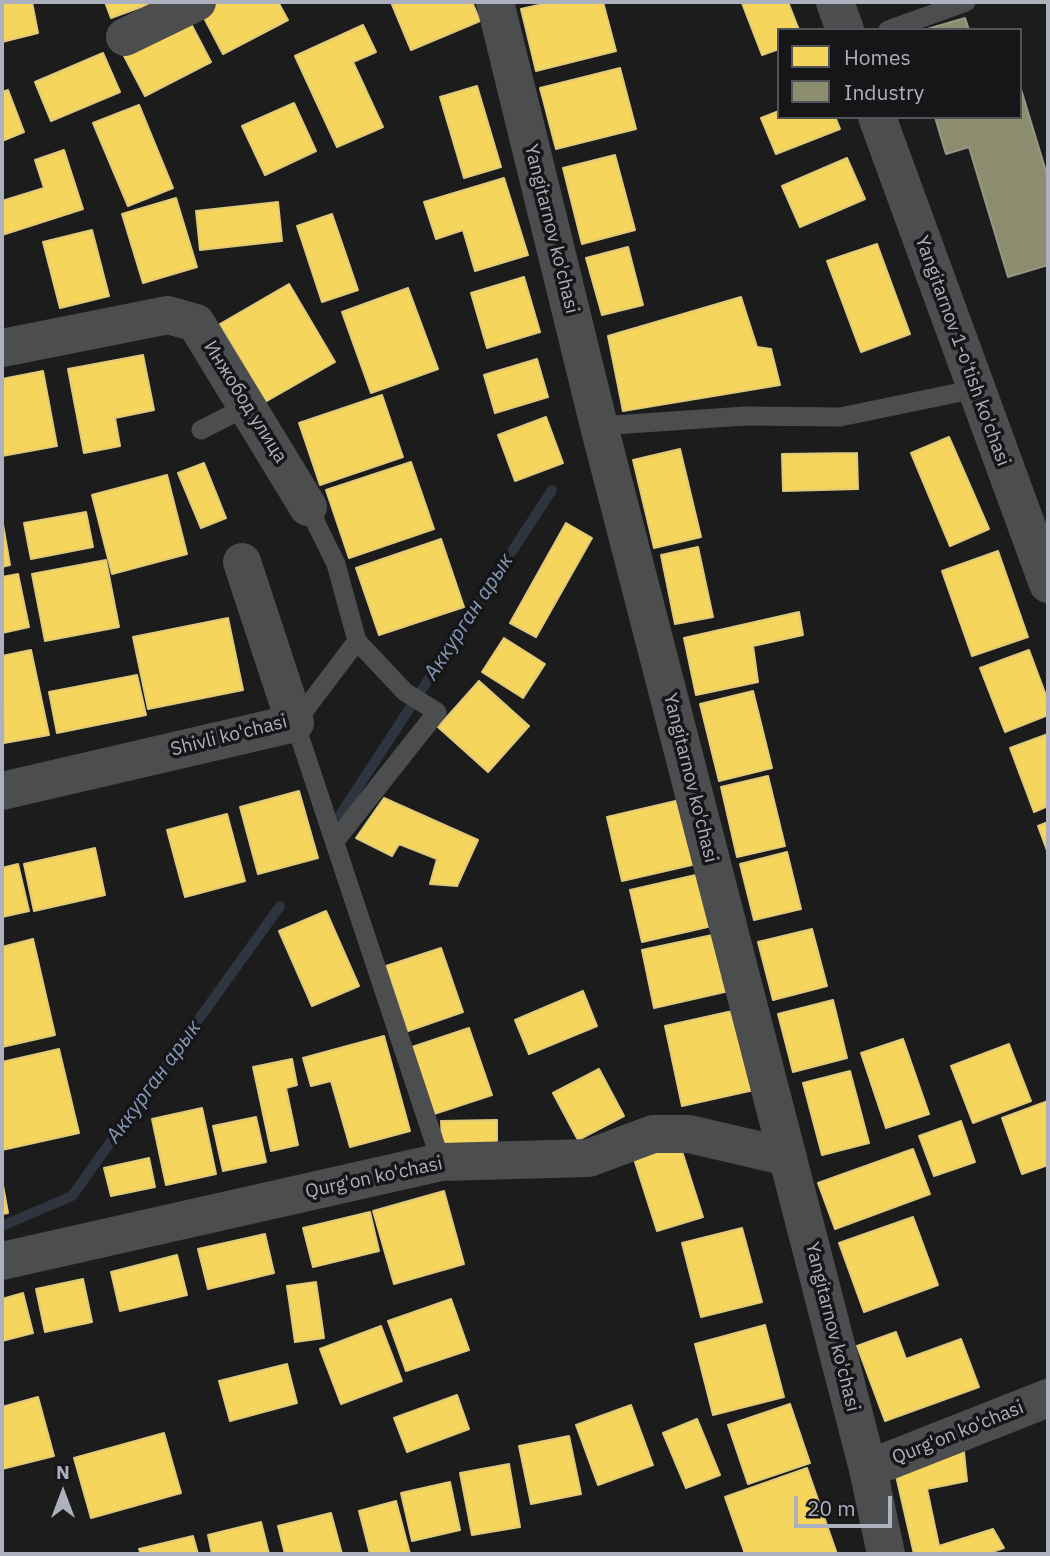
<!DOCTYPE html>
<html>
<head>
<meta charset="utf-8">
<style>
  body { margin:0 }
  #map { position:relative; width:1050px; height:1556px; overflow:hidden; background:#1c1c1c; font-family:"IBM Plex Sans",sans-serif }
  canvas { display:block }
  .frame { position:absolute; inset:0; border:4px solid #adb0bd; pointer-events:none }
  .legend { position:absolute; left:777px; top:28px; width:245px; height:91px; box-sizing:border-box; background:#161618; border:2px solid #52545a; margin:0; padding:9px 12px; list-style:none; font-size:21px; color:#adb0bd }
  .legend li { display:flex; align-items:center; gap:14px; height:35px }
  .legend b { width:35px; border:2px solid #52545a }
  .north { position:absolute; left:28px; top:1458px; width:70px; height:70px; -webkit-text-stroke:5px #161618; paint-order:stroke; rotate:0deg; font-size:19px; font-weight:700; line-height:28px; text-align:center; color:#adb0bd }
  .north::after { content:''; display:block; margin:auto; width:24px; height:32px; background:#adb0bd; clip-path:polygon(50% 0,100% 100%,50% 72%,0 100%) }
  .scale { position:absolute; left:794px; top:1496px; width:98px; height:32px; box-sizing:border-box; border:4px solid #adb0bd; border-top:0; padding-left:9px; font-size:21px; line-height:24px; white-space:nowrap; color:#adb0bd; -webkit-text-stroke:5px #161618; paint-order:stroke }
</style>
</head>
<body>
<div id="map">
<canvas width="1050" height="1556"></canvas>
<div class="frame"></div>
<ul class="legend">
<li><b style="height:19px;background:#f6d55c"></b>Homes</li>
<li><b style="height:19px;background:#8c8c6e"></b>Industry</li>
</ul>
<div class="north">N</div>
<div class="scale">20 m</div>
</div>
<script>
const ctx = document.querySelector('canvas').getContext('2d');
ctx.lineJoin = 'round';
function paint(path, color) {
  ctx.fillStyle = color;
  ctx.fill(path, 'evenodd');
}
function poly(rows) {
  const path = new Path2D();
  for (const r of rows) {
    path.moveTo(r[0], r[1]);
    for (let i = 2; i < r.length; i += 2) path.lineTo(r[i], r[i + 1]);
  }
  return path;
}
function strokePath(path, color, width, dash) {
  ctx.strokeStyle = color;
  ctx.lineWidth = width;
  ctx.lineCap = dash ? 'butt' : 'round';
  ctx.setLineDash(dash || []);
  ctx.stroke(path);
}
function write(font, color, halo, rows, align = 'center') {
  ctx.font = font + ' "IBM Plex Sans",sans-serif';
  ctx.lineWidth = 7;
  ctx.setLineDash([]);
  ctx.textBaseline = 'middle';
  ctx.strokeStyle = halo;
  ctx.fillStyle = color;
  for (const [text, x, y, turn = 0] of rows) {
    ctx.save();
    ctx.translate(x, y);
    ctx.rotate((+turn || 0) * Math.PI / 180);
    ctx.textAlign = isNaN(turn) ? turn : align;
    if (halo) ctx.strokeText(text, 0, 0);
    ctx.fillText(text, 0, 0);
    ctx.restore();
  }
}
const homes = poly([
  [2,2,32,2,38,33,2,42,2,2],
  [105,2,155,2,111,18,105,2],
  [221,2,278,2,288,20,223,54,201,12,221,2],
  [391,2,472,2,480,21,411,50,391,2],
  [552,2,603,2,616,51,536,71,521,9,552,2],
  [788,2,799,30,779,30,779,49,762,55,742,3,788,2],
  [189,20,211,62,145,96,123,54,189,20],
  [363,25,376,52,353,62,383,127,337,147,295,56,363,25],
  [103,53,120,92,51,121,35,82,103,53],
  [620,68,636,129,556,149,540,88,620,68],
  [477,86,501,167,464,178,440,97,477,86],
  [8,90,24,132,2,141,2,92,8,90],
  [294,103,316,151,265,175,242,126,294,103],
  [139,105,173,188,128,206,93,123,139,105],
  [779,111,779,117,835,117,840,129,776,154,761,118,779,111],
  [64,150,83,209,2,235,2,201,44,188,35,160,64,150],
  [615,155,635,230,582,244,563,168,615,155],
  [847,158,865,199,800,227,782,186,847,158],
  [504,178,528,255,475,271,463,230,436,239,424,202,504,178],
  [176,198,197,267,143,283,122,214,176,198],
  [278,202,282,241,200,250,196,211,278,202],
  [332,214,358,290,322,302,297,226,332,214],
  [92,230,109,296,60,308,43,242,92,230],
  [877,244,910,334,861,352,827,261,877,244],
  [628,247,643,305,602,315,586,258,628,247],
  [524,277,540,332,487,348,471,293,524,277],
  [289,284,335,362,265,402,220,324,289,284],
  [408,288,438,369,371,393,342,312,408,288],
  [741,297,757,347,771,349,780,385,623,411,608,336,741,297],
  [143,355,154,410,115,418,120,446,84,453,68,369,143,355],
  [537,359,548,397,495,413,484,375,537,359],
  [43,371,57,446,2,456,2,379,43,371],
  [382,395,403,457,320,485,299,423,382,395],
  [546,417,563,463,515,481,498,435,546,417],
  [949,437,989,529,950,546,911,453,949,437],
  [680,449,701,537,654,548,633,460,680,449],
  [857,453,858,489,783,491,782,454,857,453],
  [411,462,434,529,349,558,326,490,411,462],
  [204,463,226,518,201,528,178,473,204,463],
  [167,475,187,554,112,574,92,495,167,475],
  [86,512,93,547,31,559,24,523,86,512],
  [2,519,10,565,2,567,2,519],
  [566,523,592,538,536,637,510,623,566,523],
  [441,539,464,607,379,635,356,568,441,539],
  [698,547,713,617,675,624,661,555,698,547],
  [998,551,1028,637,972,656,942,571,998,551],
  [106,560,119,627,45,641,32,574,106,560],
  [18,574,29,627,2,633,2,577,18,574],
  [799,612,803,635,753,646,758,682,696,695,684,638,799,612],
  [228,618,243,690,148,709,133,637,228,618],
  [504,638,545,664,523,698,482,672,504,638],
  [31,650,49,735,4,743,2,656,31,650],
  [1029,650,1048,701,1048,715,1005,732,980,668,1029,650],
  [137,675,146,715,57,733,49,692,137,675],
  [479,681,529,726,488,772,438,727,479,681],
  [753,691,772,768,719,781,700,704,753,691],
  [1048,734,1048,806,1034,812,1010,748,1048,734],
  [768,776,785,846,737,857,721,787,768,776],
  [299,791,318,858,258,874,240,807,299,791],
  [384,798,478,840,457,886,430,884,437,859,399,844,392,856,356,838,384,798],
  [680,800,696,864,622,881,607,817,680,800],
  [227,814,245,881,185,897,167,830,227,814],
  [1048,822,1048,853,1038,826,1048,822],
  [95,848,105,895,34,911,24,864,95,848],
  [787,852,801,909,754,920,740,864,787,852],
  [18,864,29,911,2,917,2,868,18,864],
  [700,874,712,926,642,942,630,890,700,874],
  [326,911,359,986,312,1006,279,931,326,911],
  [812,929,827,986,773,1000,758,942,812,929],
  [717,934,729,991,654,1008,642,950,717,934],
  [33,939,55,1035,2,1047,2,947,33,939],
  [441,948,463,1012,408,1031,386,966,441,948],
  [583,991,597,1026,529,1054,515,1020,583,991],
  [833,1000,847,1058,793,1072,778,1014,833,1000],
  [737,1010,754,1090,682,1106,665,1026,737,1010],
  [469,1028,492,1095,434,1114,412,1047,469,1028],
  [384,1036,410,1131,350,1147,331,1081,311,1086,303,1058,384,1036],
  [903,1039,929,1114,886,1128,861,1053,903,1039],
  [1009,1044,1031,1101,973,1123,951,1066,1009,1044],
  [59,1049,79,1133,2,1150,2,1062,59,1049],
  [292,1059,297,1085,286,1088,298,1145,271,1151,253,1067,292,1059],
  [599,1069,624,1116,578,1140,553,1093,599,1069],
  [850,1071,869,1143,822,1155,803,1083,850,1071],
  [1048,1101,1048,1165,1022,1174,1002,1118,1048,1101],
  [202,1108,216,1174,166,1185,152,1119,202,1108],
  [256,1117,266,1162,223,1171,213,1126,256,1117],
  [497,1120,497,1144,442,1145,441,1121,497,1120],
  [961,1121,975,1162,934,1176,919,1136,961,1121],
  [680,1145,703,1217,657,1231,634,1159,680,1145],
  [913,1149,930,1194,835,1229,818,1183,913,1149],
  [149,1158,155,1187,111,1196,104,1168,149,1158],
  [2,1180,8,1213,2,1214,2,1180],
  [444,1191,464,1264,394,1284,373,1211,444,1191],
  [370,1212,379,1251,313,1267,303,1228,370,1212],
  [913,1217,938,1285,864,1312,839,1243,913,1217],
  [742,1228,762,1302,701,1317,682,1243,742,1228],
  [265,1234,274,1273,208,1289,198,1249,265,1234],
  [177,1255,187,1295,120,1311,111,1272,177,1255],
  [83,1279,92,1322,45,1332,36,1289,83,1279],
  [316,1282,324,1338,295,1342,287,1286,316,1282],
  [23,1293,33,1333,2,1341,2,1299,23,1293],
  [451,1299,469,1350,406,1371,388,1321,451,1299],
  [765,1325,784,1397,713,1415,695,1344,765,1325],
  [381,1326,402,1381,341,1404,320,1349,381,1326],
  [896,1332,906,1359,961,1339,979,1387,885,1421,857,1346,896,1332],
  [287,1364,297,1403,230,1421,219,1381,287,1364],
  [457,1395,469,1429,407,1452,394,1418,457,1395],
  [38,1397,54,1456,2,1469,2,1407,38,1397],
  [790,1404,810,1463,748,1484,728,1425,790,1404],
  [631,1405,653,1465,598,1485,576,1425,631,1405],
  [697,1419,720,1475,686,1488,663,1433,697,1419],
  [164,1433,181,1493,91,1518,74,1458,164,1433],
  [569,1436,581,1494,531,1504,519,1446,569,1436],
  [964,1452,967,1481,927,1489,939,1546,993,1529,1004,1548,986,1554,914,1554,894,1467,964,1452],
  [509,1464,520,1527,472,1535,460,1473,509,1464],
  [807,1468,837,1554,745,1554,725,1497,807,1468],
  [450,1482,460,1530,412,1541,401,1493,450,1482],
  [396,1501,410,1554,370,1554,359,1511,396,1501],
  [331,1513,342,1554,285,1554,278,1526,331,1513],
  [261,1522,269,1554,212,1554,208,1535,261,1522],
  [193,1536,198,1554,141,1554,139,1549,193,1536]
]);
const industry = poly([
  [965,18,969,30,924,30,965,18],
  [1020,86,1048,178,1048,265,1008,277,969,147,946,154,935,117,1020,117,1020,86]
]);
const stream = poly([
  [340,815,552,490],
  [2,1226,72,1196,280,906]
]);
const lane = poly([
  [888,30,966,2],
  [599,426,745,416,840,417,976,389],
  [201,430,248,406],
  [308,507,336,564,357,641,295,723,441,1162],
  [335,841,437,712,405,692,357,641]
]);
const street = poly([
  [495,2,599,426,868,1469,886,1554],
  [835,2,845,30],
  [125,37,197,2],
  [877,117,1048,584],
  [2,348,168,315,196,323,308,507],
  [2,791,295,723,242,562],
  [2,1261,441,1162,589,1158,653,1134,689,1134,788,1157],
  [868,1469,1048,1398]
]);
const streetNames = [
  ["Yangitarnov ko'chasi",551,229,76],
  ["Yangitarnov 1-o'tish ko'chasi",962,351,70],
  ["Инжобод улица",245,402,58],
  ["Shivli ko'chasi",229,736,-14],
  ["Yangitarnov ko'chasi",690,778,76],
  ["Qurg'on ko'chasi",374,1178,-12],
  ["Yangitarnov ko'chasi",832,1327,76],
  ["Qurg'on ko'chasi",958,1433,-22]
];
const waterNames = [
  ["Аккурган арык",469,617,-57],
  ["Аккурган арык",154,1082,-54]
];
paint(homes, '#f6d55c');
strokePath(homes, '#e0ca79', 2);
paint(industry, '#8c8c6e');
strokePath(industry, '#969786', 2);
strokePath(stream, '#2e353f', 10);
strokePath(lane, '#4c4d4f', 19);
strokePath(street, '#4c4d4f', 38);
write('19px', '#adb0bd', '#161618', streetNames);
write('italic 21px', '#8599b8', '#161618', waterNames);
</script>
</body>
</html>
